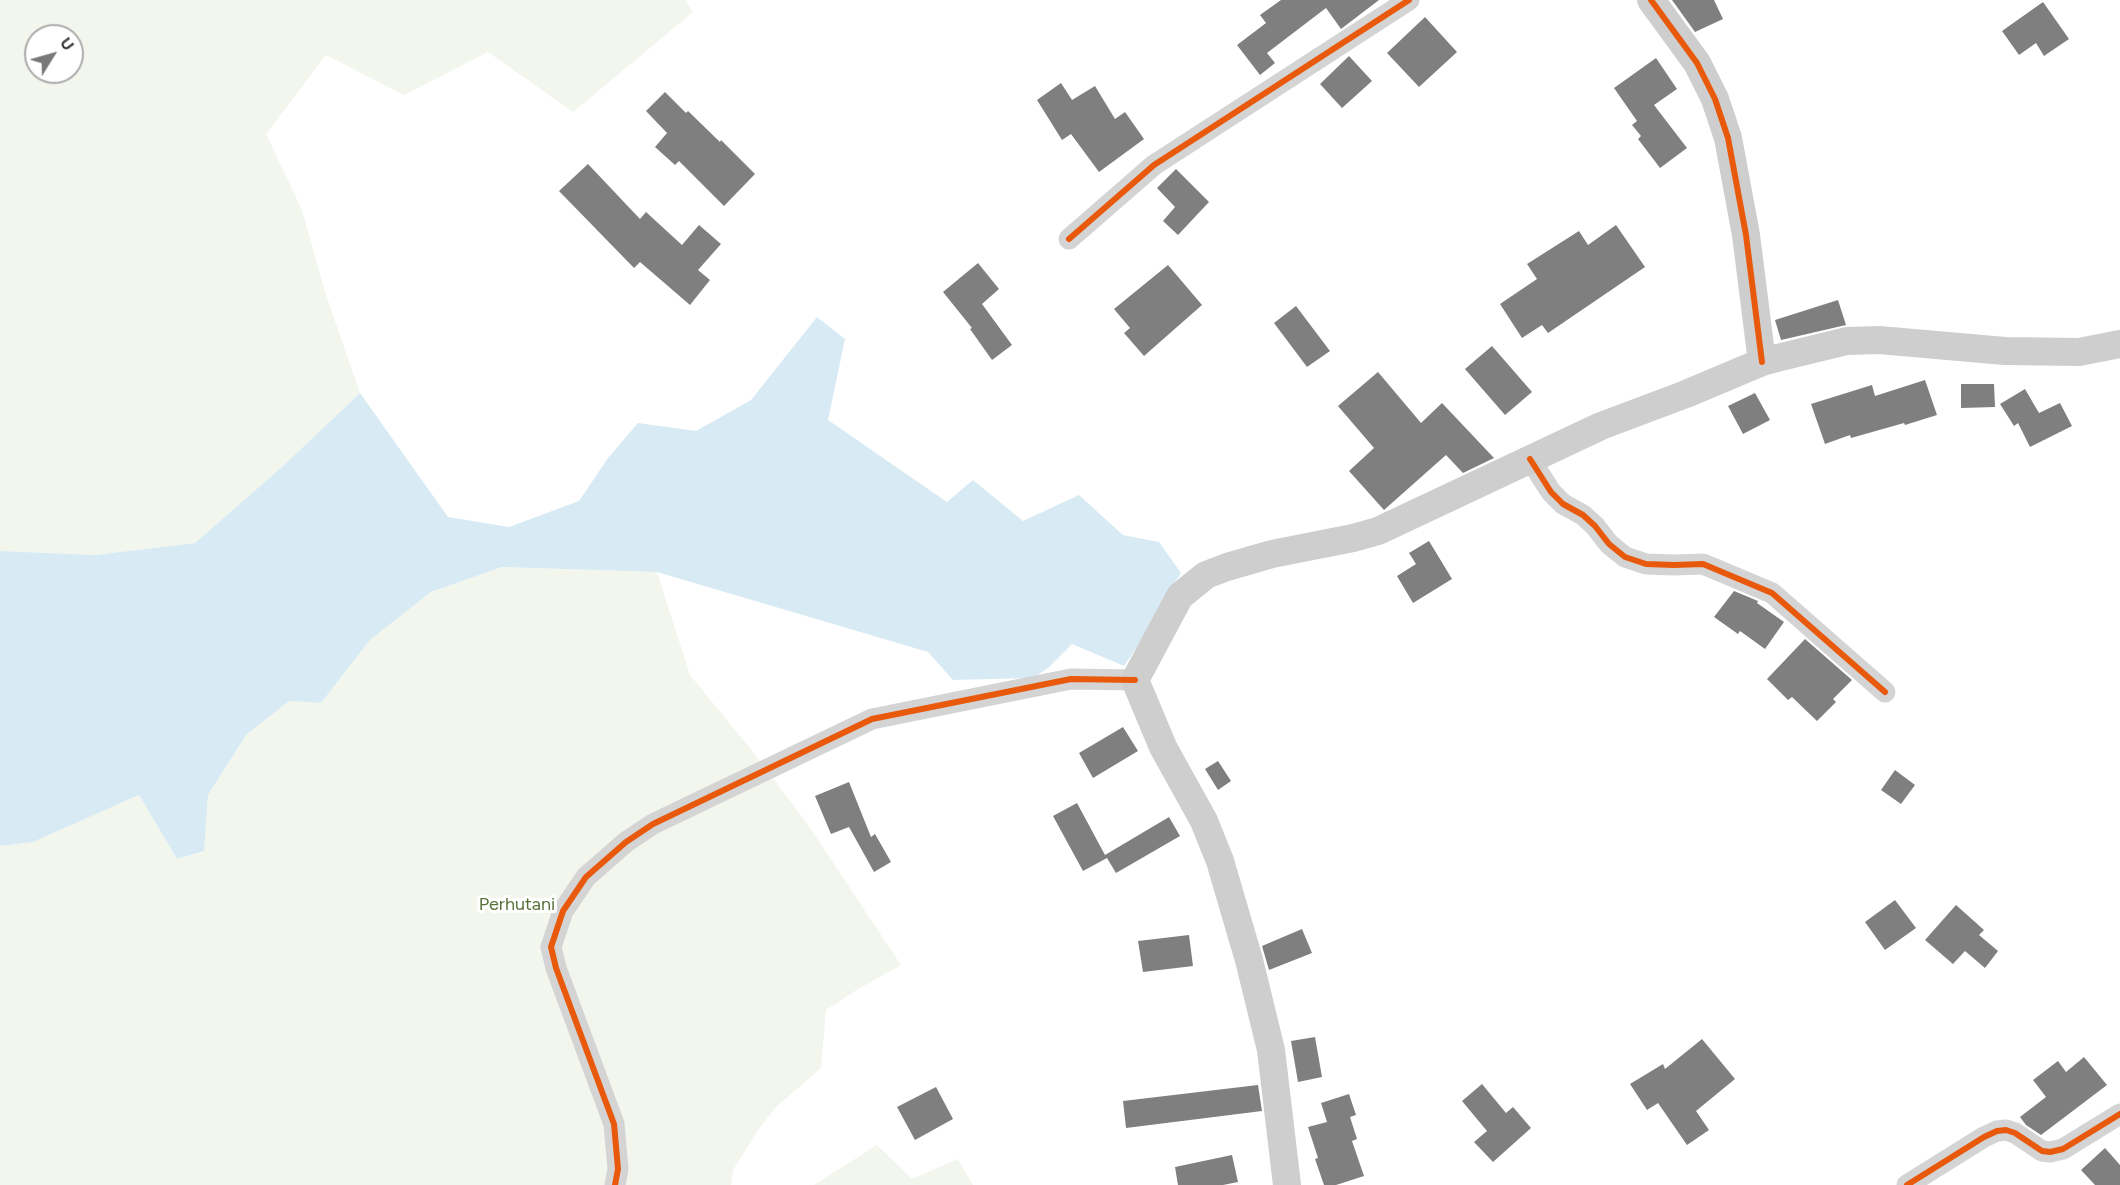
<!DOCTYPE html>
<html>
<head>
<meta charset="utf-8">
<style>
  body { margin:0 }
  #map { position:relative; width:2120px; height:1185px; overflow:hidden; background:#fff; font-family:Figtree,sans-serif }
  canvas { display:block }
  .north { position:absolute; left:24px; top:24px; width:60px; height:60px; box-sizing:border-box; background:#fff; border:2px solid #acacac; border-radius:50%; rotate:53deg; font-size:16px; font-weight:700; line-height:24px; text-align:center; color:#303030 }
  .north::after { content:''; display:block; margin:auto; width:21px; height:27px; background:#787878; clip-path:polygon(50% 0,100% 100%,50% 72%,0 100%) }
</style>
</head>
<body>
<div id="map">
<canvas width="2120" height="1185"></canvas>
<div class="north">U</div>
</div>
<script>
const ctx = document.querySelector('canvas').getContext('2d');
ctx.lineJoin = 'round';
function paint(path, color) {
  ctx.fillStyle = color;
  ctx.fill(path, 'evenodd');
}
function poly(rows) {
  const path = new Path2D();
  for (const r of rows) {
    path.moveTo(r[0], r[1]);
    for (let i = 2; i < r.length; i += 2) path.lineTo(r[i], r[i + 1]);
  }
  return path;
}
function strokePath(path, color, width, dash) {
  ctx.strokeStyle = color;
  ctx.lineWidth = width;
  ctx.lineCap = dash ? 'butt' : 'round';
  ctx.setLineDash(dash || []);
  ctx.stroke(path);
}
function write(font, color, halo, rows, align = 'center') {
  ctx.font = font + ' Figtree,sans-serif';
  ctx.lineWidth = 6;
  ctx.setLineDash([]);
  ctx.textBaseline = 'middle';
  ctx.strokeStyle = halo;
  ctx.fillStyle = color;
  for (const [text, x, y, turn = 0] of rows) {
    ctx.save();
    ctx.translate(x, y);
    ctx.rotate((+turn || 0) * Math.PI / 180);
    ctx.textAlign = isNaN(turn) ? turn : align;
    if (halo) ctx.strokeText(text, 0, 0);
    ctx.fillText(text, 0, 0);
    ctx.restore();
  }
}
const green = poly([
  [0,0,685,0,693,12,573,112,488,52,404,95,326,55,266,134,302,210,326,295,360,393,283,466,195,543,95,555,0,551],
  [36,36,72,36,72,72,36,72],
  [502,567,657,572,690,675,753,752,806,822,901,965,858,989,826,1010,821,1068,776,1107,758,1130,733,1170,731,1185,0,1185,0,846,33,842,139,795,177,859,203,852,208,795,246,735,289,701,321,703,370,640,431,592],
  [877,1145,912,1179,958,1159,973,1185,814,1185]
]);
const water = poly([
  [817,317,845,339,828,420,947,502,973,480,1023,521,1079,495,1123,535,1159,542,1181,573,1168,593,1152,625,1124,666,1072,644,1048,668,1033,678,953,680,928,652,657,572,502,567,431,592,370,640,321,703,289,701,246,735,208,795,204,851,177,859,139,795,33,842,0,846,0,551,95,555,195,543,283,466,360,393,448,517,509,527,579,501,608,458,638,423,696,431,751,400]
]);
const building = poly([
  [1281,0,1379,0,1341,29,1326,8,1267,53,1275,63,1260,75,1237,45,1266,23,1260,15],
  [1672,0,1714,0,1723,19,1695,32],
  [2043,2,2069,39,2044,56,2036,43,2019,55,2002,31],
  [1425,17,1457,52,1419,87,1387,53],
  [1349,56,1372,81,1342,108,1320,84],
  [1656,58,1677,89,1654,105,1687,148,1660,168,1638,139,1641,136,1632,125,1637,121,1614,88],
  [1061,83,1072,100,1095,86,1115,119,1125,112,1144,139,1099,172,1071,134,1062,140,1037,100],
  [665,92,686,113,688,111,720,142,721,140,755,174,724,206,679,161,675,165,655,147,667,133,646,111],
  [588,164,640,219,646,212,682,245,699,225,721,244,698,270,710,280,690,305,640,262,634,268,559,191],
  [1176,169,1209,202,1178,235,1163,221,1175,207,1157,188],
  [1616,225,1645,267,1548,333,1542,325,1522,338,1500,304,1537,279,1527,264,1579,231,1588,245],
  [978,263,999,289,982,304,1012,345,992,360,970,329,972,328,943,292],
  [1168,265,1202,305,1144,356,1124,333,1130,328,1114,309],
  [1838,300,1846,325,1781,340,1775,320],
  [1296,306,1330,351,1307,367,1274,323],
  [1492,346,1532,392,1505,415,1465,369],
  [1378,372,1421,423,1442,403,1494,458,1463,473,1446,455,1384,510,1349,471,1374,448,1338,406],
  [1925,380,1937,415,1905,425,1904,423,1851,438,1850,435,1825,444,1811,404,1872,385,1875,396],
  [1961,384,1994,384,1995,407,1961,408],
  [2025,389,2039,413,2060,403,2072,426,2030,447,2018,423,2014,426,2000,404],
  [1755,393,1770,420,1743,434,1728,406],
  [1429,541,1452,579,1413,603,1397,576,1416,564,1409,553],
  [1734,591,1758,601,1757,603,1784,622,1765,649,1740,631,1738,634,1714,617],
  [1805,639,1852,680,1833,699,1836,702,1817,721,1792,697,1788,700,1767,679],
  [1123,727,1138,751,1093,778,1079,753],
  [1218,761,1231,781,1218,790,1205,769],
  [1895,770,1915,785,1901,804,1881,790],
  [849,782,871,837,875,834,891,862,874,872,849,827,831,834,815,796],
  [1077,803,1105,855,1169,817,1180,836,1116,873,1107,858,1083,871,1053,816],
  [1895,900,1916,928,1885,950,1865,922],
  [1956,905,1984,930,1979,935,1998,951,1985,968,1965,951,1953,964,1925,940],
  [1302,929,1312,953,1269,970,1262,946],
  [1189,935,1193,966,1143,972,1138,941],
  [1315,1037,1322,1077,1298,1082,1291,1041],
  [1702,1039,1735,1079,1696,1111,1709,1130,1687,1145,1658,1103,1647,1110,1630,1084,1663,1064,1665,1069],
  [2084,1057,2107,1085,2041,1135,2026,1125,2020,1117,2046,1097,2033,1080,2058,1061,2066,1072],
  [1482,1084,1506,1113,1513,1107,1531,1128,1493,1162,1474,1142,1487,1131,1462,1101],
  [1258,1085,1262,1111,1126,1128,1123,1101],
  [936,1087,953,1119,915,1140,897,1107],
  [1349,1094,1356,1115,1350,1117,1357,1139,1352,1141,1364,1176,1336,1185,1324,1185,1315,1159,1318,1158,1308,1127,1327,1122,1321,1103],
  [2105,1148,2120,1165,2120,1185,2095,1185,2081,1170],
  [1232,1155,1238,1182,1223,1185,1178,1185,1175,1167]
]);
const street = poly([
  [1069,239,1154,165,1409,0],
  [1530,459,1551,492,1563,504,1583,515,1595,526,1609,544,1625,557,1646,564,1674,565,1703,564,1772,593,1885,692],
  [615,1185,618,1169,614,1124,556,968,551,947,563,911,586,877,626,842,653,824,872,719,1071,679,1135,680],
  [1907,1185,1984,1137,1997,1131,2006,1130,2015,1133,2042,1151,2050,1152,2063,1149,2120,1114]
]);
const secondary = poly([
  [1651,0,1697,63,1715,99,1728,138,1746,235,1762,362],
  [1287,1185,1271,1050,1249,960,1220,861,1204,821,1163,747,1135,680,1180,596,1206,575,1227,567,1272,554,1353,538,1378,531,1601,426,1686,394,1762,362,1777,358,1847,341,1879,340,2005,351,2079,352,2120,344]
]);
const cycleway = poly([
  [1651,0,1697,63,1715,99,1728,138,1746,235,1762,362],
  [1069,239,1154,165,1409,0],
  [1530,459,1551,492,1563,504,1583,515,1595,526,1609,544,1625,557,1646,564,1674,565,1703,564,1772,593,1885,692],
  [615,1185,618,1169,614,1124,556,968,551,947,563,911,586,877,626,842,653,824,872,719,1071,679,1135,680],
  [1907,1185,1984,1137,1997,1131,2006,1130,2015,1133,2042,1151,2050,1152,2063,1149,2120,1114]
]);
const parkNames = [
  ["Perhutani",517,905]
];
paint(green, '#f2f6ed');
paint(water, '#d8ebf4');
paint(building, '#7f7f7f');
strokePath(street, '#d4d4d4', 21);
strokePath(secondary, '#cecece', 28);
strokePath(cycleway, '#e8590c', 6);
write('18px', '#577139', '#fff', parkNames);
</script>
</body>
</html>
